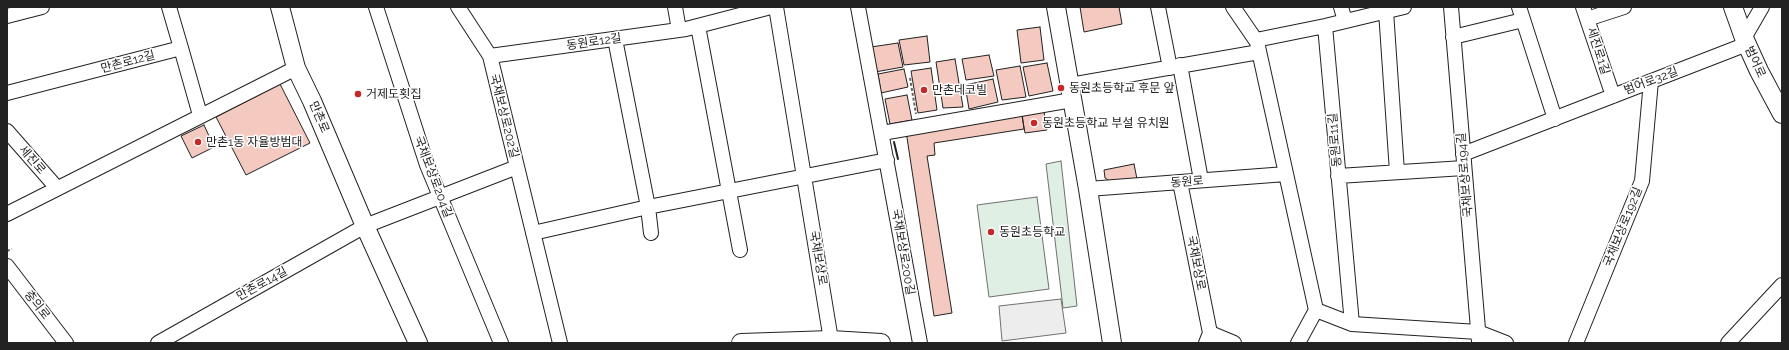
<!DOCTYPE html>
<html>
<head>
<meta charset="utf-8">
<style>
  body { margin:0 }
  #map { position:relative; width:1789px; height:350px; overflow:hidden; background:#fff; font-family:Raleway,sans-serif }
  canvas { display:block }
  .frame { position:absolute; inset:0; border:8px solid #222; pointer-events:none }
</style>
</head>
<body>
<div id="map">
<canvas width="1789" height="350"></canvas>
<div class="frame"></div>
</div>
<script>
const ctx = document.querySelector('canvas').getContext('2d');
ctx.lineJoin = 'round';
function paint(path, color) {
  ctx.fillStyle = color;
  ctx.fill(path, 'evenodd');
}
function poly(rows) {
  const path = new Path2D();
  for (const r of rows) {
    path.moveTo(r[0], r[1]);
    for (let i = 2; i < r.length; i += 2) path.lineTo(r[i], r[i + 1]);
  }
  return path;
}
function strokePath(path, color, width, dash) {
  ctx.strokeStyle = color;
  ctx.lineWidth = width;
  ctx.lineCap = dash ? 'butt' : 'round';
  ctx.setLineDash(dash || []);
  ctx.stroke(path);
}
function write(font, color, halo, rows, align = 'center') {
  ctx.font = font + ' Raleway,"Noto Sans KR",sans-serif';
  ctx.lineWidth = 3;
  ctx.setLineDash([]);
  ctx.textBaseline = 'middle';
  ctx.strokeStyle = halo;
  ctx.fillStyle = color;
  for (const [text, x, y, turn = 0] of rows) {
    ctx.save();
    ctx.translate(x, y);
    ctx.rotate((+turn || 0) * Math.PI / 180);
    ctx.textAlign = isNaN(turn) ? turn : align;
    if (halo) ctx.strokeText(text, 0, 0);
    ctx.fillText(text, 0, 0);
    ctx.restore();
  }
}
const green = poly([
  [1061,161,1077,306,1063,308,1046,164,1061,161],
  [1037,197,1049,289,989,297,977,205,1037,197]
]);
const parking = poly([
  [1061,299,1066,333,1002,341,999,306,1061,299]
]);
const building = poly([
  [1080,7,1119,7,1122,24,1084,32,1080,7],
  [1040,27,1044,60,1021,63,1017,30,1040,27],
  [927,36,930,62,904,65,899,40,927,36],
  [898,43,903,67,875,72,871,47,898,43],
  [989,55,994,76,966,80,962,59,989,55],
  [955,59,963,107,943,108,936,62,955,59],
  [1047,63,1053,91,1029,96,1023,67,1047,63],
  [1020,66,1026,97,1002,100,996,70,1020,66],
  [931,68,937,110,918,113,911,71,931,68],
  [904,69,908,87,881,93,878,74,904,69],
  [993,79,998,102,969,109,965,85,993,79],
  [280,84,310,143,246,175,216,117,280,84],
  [907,95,912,120,890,124,885,99,907,95],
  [1044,112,1047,130,1025,133,1022,116,1044,112],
  [1022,113,1024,129,934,143,935,155,927,156,952,313,934,316,906,131,1022,113],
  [204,125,214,147,192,158,181,136,204,125],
  [1134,164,1137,179,1114,184,1105,178,1104,170,1134,164]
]);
const path = poly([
  [910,78,916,114],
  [7,251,12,249]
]);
const minor = poly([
  [169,7,181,48],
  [376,7,427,165,501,343],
  [458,7,490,56,560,343],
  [675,7,679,30],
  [776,7,831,340],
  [858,7,920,343],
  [1158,7,1170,68],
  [1233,7,1257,42,1316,310,1352,324,1478,332,1506,343],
  [1341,7,1345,21],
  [1451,7,1479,341],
  [1519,7,1555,119],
  [1583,7,1613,96],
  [1386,11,1397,172],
  [7,16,42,7],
  [1587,19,1624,7],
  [698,26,740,250],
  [1325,26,1352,324],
  [1453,37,1523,20],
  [1744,38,1762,7],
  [615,39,648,207,651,233],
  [1256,40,1325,26,1404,7],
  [490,56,686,29,771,7],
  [1180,65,1201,180],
  [1070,85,1259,52],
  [7,93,181,48,200,115],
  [7,131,57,188],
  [882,133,1072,100],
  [1463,154,1747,44],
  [1338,176,1464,168],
  [1180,182,1210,333,1206,343],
  [1088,189,1286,174],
  [7,214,296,68],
  [533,233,648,207,887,160],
  [7,266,66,343],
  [1210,333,1234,343],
  [158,343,365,226,517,167],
  [1298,343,1316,310],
  [1576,343,1642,181,1651,81],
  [1728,343,1782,285]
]);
const major = poly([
  [280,7,296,68,312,101,365,226,418,343],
  [1056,7,1088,189,1112,343],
  [1733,7,1744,38,1759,71,1782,114],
  [741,343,831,340,881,343]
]);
const wall = poly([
  [894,142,898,159]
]);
const markers = [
  [1061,88,4,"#c62828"],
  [924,90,4,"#c62828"],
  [358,94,4,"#c62828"],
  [1034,123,4,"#c62828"],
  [198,142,4,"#c62828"],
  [991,232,4,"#c62828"]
];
const streetNames = [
  ["동원로12길",594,42,-8],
  ["세진로1길",1598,51,72],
  ["만촌로12길",128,62,-15],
  ["범어로",1755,62,65],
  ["범어로32길",1651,81,-21],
  ["국채보상로202길",504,116,76],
  ["만촌로",319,117,67],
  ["동원로11길",1335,140,-95],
  ["세진로",32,160,49],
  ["국채보상로194길",1465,175,-95],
  ["국채보상로204길",433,177,69],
  ["동원로",1187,182,-4],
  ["국채보상로192길",1623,227,-68],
  ["국채보상로200길",903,252,80],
  ["국채보상로",818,258,80],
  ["국채보상로",1196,263,79],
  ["만촌로14길",262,284,-29],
  ["충의로",37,305,52]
];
const poiNames = [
  ["동원초등학교 후문 앞",1069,88],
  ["만촌데코빌",932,90],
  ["거제도횟집",366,94],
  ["동원초등학교 부설 유치원",1042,123],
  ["만촌1동 자율방범대",206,142],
  ["동원초등학교",999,232]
];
paint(green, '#e0efe3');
strokePath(green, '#6f6f6f', 1);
paint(parking, '#ededed');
strokePath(parking, '#6f6f6f', 1);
paint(building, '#f3c9c0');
strokePath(building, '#222', 1);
strokePath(minor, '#222', 16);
strokePath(major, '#222', 20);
strokePath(path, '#646464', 2, [3, 2]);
strokePath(minor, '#fff', 14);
strokePath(major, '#fff', 18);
strokePath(wall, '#222', 2);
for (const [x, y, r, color] of markers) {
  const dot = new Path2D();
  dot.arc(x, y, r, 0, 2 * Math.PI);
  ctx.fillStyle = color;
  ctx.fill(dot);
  strokePath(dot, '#fff', 1.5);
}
write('12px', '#222', '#fff', streetNames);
write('12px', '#222', '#fff', poiNames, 'left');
</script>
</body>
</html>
